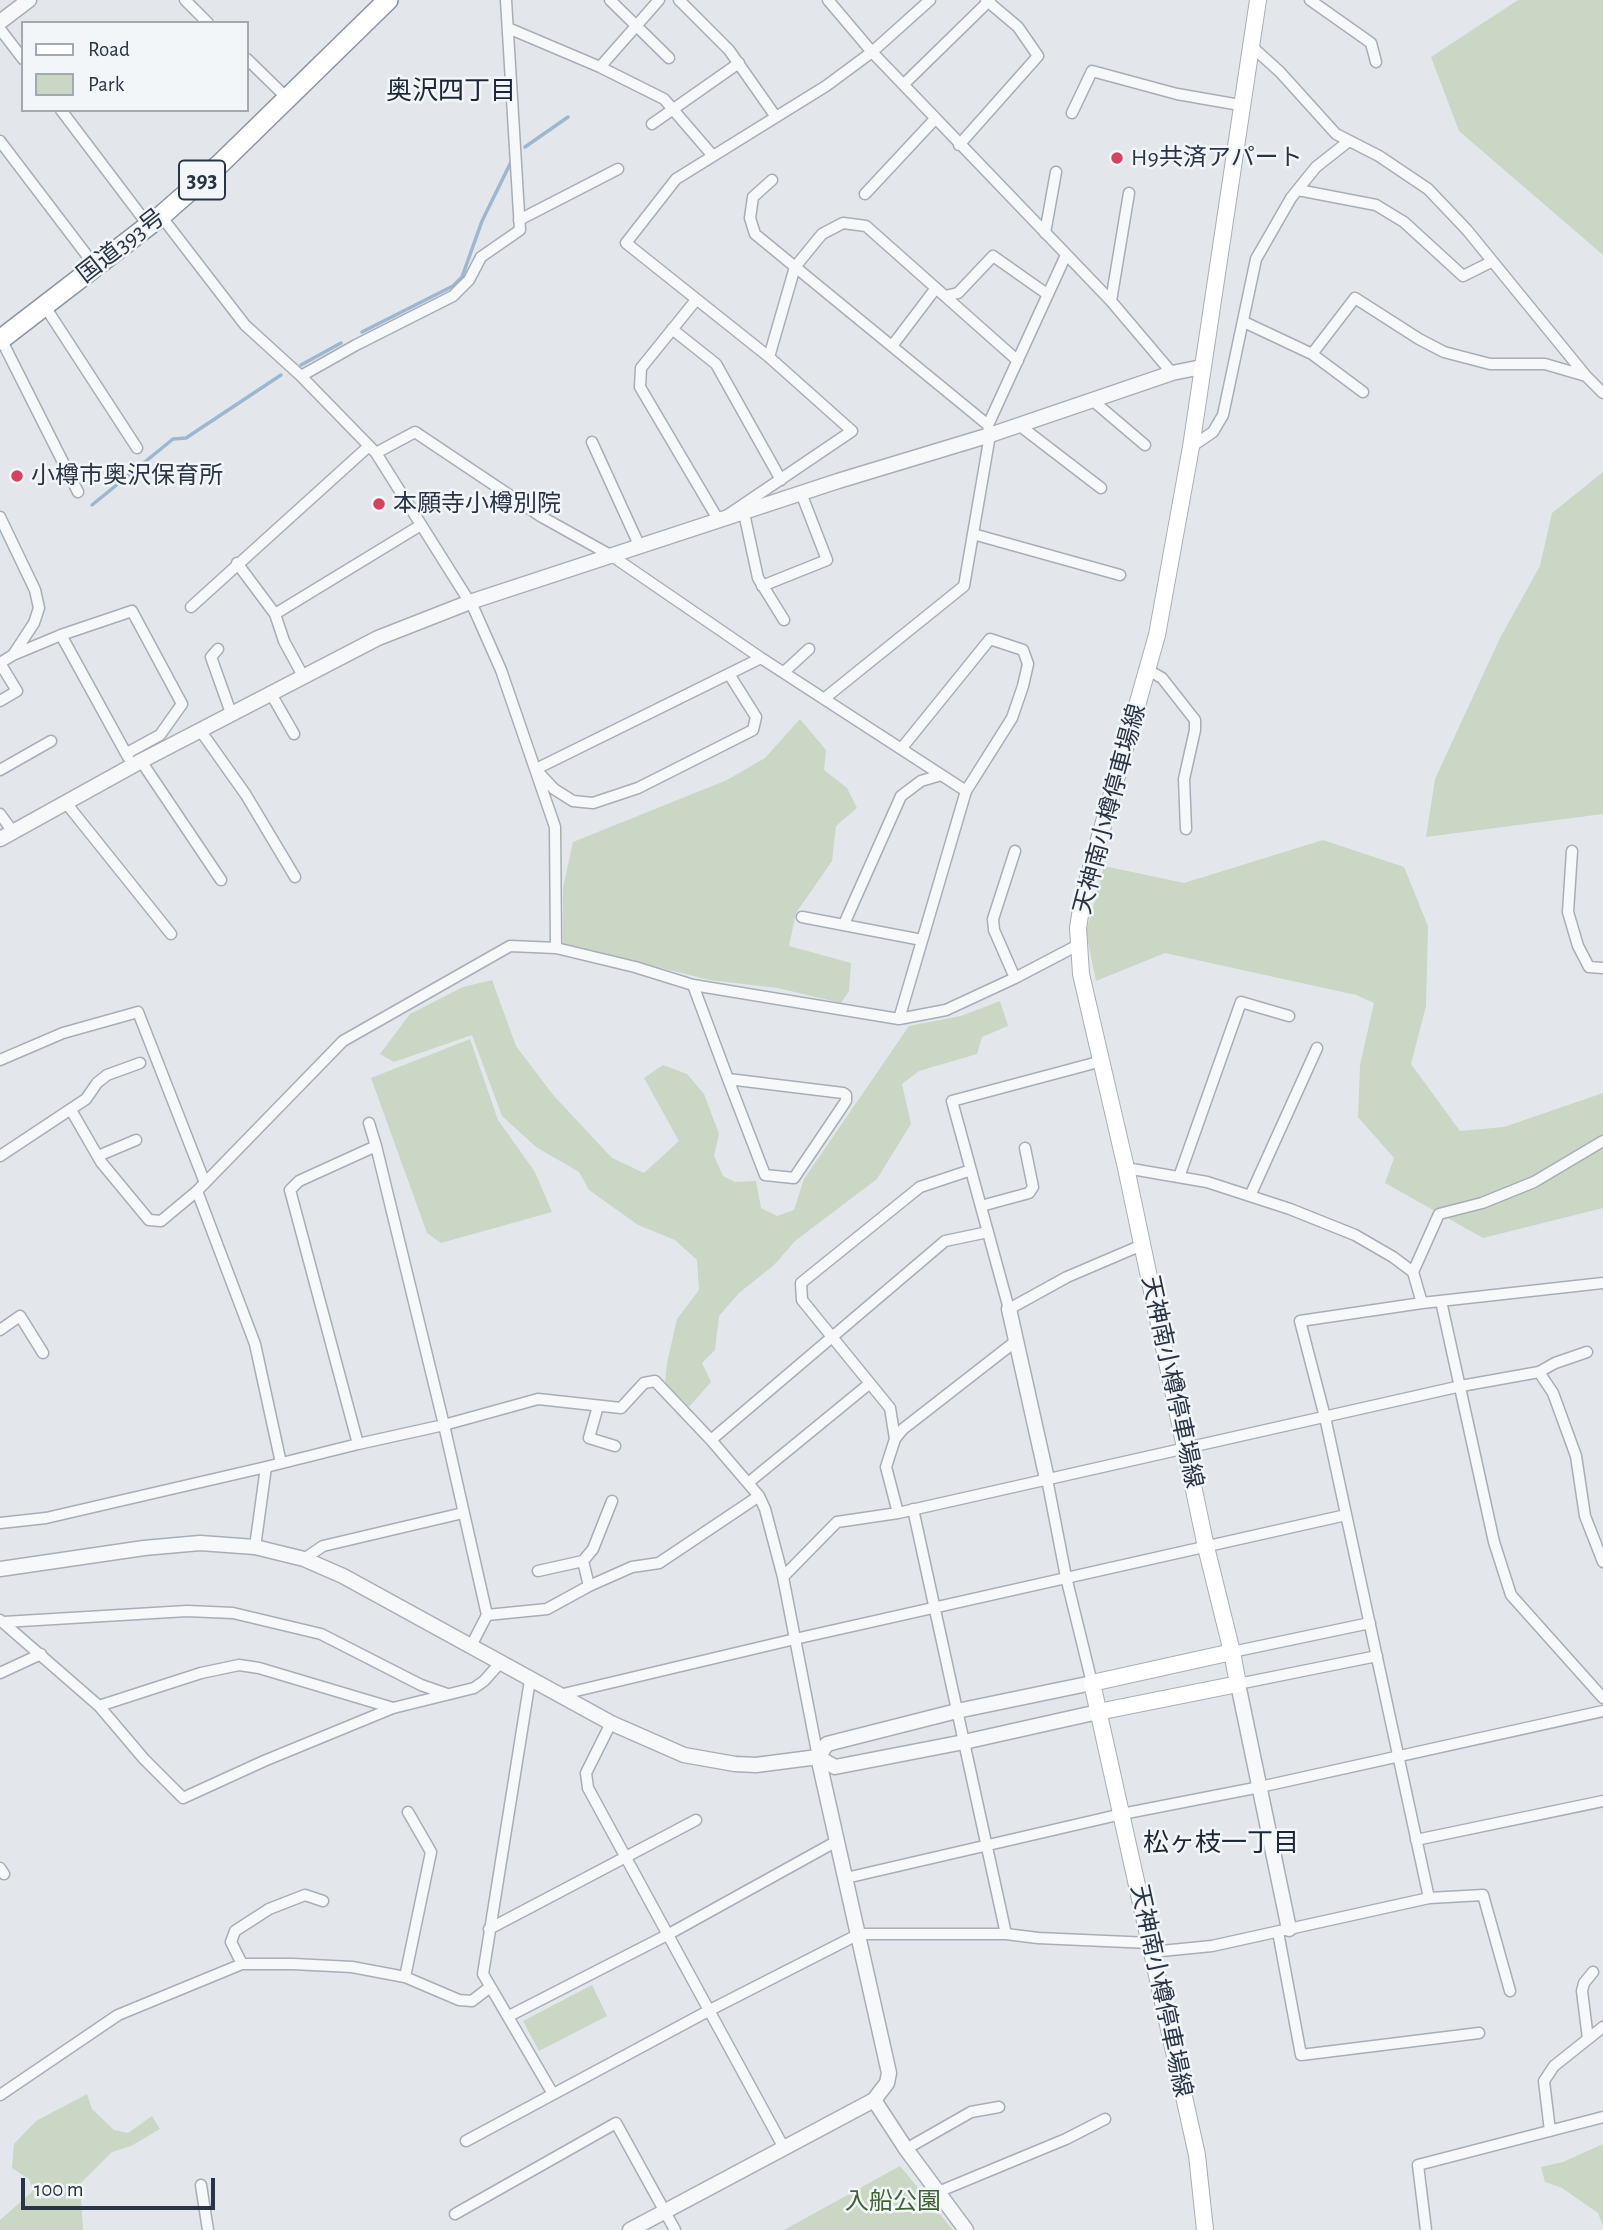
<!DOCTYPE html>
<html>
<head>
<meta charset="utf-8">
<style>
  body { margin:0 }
  #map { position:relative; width:1603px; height:2230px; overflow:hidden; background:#e3e7ec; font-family:"Alegreya Sans",sans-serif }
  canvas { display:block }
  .legend { position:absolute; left:21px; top:21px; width:228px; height:91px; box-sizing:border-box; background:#f3f6f9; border:2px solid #a2a9b1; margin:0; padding:9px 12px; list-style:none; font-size:21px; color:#293546 }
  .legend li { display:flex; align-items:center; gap:14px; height:35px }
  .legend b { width:35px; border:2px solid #a2a9b1 }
  .scale { position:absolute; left:21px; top:2178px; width:194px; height:32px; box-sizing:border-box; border:4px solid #293546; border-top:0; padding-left:9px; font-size:21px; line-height:24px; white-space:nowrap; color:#293546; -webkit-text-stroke:5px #f3f6f9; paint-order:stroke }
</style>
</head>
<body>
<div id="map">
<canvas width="1603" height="2230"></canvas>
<ul class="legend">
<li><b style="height:9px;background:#fff"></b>Road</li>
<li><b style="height:19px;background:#c9d7c4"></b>Park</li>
</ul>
<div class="scale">100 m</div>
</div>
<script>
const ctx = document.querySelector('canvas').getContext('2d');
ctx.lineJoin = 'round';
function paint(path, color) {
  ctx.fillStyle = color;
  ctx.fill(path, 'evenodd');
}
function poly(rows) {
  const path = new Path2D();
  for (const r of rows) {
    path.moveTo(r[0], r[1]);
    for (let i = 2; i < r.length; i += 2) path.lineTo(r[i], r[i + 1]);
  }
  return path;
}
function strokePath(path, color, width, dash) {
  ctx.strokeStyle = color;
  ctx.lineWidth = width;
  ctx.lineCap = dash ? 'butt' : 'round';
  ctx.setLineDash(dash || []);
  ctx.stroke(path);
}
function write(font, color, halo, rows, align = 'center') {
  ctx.font = font + ' "Alegreya Sans","Noto Sans JP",sans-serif';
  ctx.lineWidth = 5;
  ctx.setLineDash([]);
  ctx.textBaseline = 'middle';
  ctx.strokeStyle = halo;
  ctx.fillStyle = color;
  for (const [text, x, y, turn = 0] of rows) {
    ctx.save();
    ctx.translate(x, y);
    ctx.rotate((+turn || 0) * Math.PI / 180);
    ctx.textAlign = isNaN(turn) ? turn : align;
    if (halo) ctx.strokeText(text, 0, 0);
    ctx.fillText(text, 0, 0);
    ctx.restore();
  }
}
const green = poly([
  [1518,0,1603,0,1603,255,1459,131,1431,57],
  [1603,472,1603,814,1426,837,1435,779,1500,638,1540,566,1552,513],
  [800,719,826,750,824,770,847,788,857,808,836,826,832,861,796,913,789,946,851,963,849,991,841,1003,778,988,709,980,563,943,563,888,573,842,727,780,765,758],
  [1323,840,1404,867,1428,926,1426,1006,1411,1064,1460,1131,1504,1127,1603,1093,1603,1208,1483,1238,1385,1183,1394,1158,1358,1117,1360,1065,1374,1003,1356,995,1165,953,1096,981,1086,932,1104,866,1184,883],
  [492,980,516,1046,554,1096,612,1158,644,1173,679,1141,644,1078,663,1065,687,1074,704,1094,719,1134,714,1156,723,1176,735,1182,756,1181,761,1208,777,1216,794,1210,804,1179,909,1026,961,1016,1000,1001,1008,1026,982,1037,977,1054,919,1071,902,1084,911,1124,877,1179,795,1241,774,1265,739,1293,719,1316,715,1350,702,1363,711,1382,689,1407,665,1383,667,1363,677,1319,699,1290,697,1260,675,1240,638,1225,589,1190,579,1172,536,1147,502,1116,472,1035,394,1062,380,1054,410,1014,463,987],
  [470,1039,498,1120,535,1172,552,1212,441,1243,427,1233,371,1078],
  [592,1985,607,2016,539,2051,523,2021],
  [87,2094,92,2109,114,2130,128,2133,152,2116,160,2129,131,2146,112,2152,80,2184,83,2230,0,2230,0,2220,33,2191,29,2179,12,2168,14,2144,36,2121],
  [1603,2144,1603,2226,1598,2213,1562,2188,1545,2182,1541,2167,1563,2162],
  [900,2166,953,2230,784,2230]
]);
const stream = poly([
  [525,147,568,117],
  [362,332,453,286,462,277,482,221,511,162],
  [301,365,341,343],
  [92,505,173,439,186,438,281,375]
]);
const minor = poly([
  [185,0,208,23],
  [610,0,669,58],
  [679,0,729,50,776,117],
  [828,0,872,52,1111,301,1172,373],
  [1310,0,1371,43,1376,62],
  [508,28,600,67,664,99,713,156],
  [0,29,23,59],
  [1249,44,1280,72,1336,134,1379,156,1428,189,1467,230,1586,376,1603,393],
  [247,59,287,98],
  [600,67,659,0],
  [904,84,990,0],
  [61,110,148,225],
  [1072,113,1092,71,1177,94,1240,105],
  [652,124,739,63],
  [0,141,95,266],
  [959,145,1038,56,1018,27,986,0],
  [772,180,753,197,750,218,755,234,988,425],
  [1298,190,1376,205,1404,222,1463,276,1491,262],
  [865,194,935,119],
  [161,216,245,325,301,376,376,453,474,609,501,670,555,827,556,948],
  [519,220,618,169],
  [1045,233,1056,172],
  [945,296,958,293,993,256,1047,294],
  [696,300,641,368,640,387,719,521,852,431,769,357,626,243,676,179,826,86,872,52,930,0],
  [1111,301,1129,193],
  [44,305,137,448],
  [1244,322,1312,354,1363,392],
  [672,329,716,364,781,480],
  [1,339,78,492],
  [892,346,936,288],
  [1312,354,1355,298,1419,339,1444,352,1490,364,1545,364,1586,376],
  [769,357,795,267,822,234,843,223,866,226,1018,361],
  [301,376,356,345,453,296,469,280,481,257,520,230,506,0],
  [1092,400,1145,445],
  [1019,425,1101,488],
  [592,442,640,547],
  [1191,447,1213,432,1223,415,1256,259,1291,198,1316,167,1349,141],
  [376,453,415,432,542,517,612,556,761,658,966,791],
  [744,513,758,578,784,620],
  [0,517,35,590,39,608,34,623,13,655,61,635,132,611,182,704,160,735,127,753],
  [973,534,1120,575],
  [237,563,275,614],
  [762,586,827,560,801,493],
  [191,607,369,446],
  [61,635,128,757],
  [218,649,211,657,231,713],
  [1148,670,1162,678,1195,720,1195,730,1184,779,1186,829],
  [784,672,809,649],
  [303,676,284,641,275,614,421,525],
  [270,692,294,734],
  [825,698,964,586,990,435,988,425,1066,255],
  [0,701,17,691,0,663,13,655],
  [200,730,246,795,295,877],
  [141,761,221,880],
  [536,769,761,658],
  [0,770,51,741],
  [540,774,554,789,573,801,593,803,638,788,753,730,756,717,729,674],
  [66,803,171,934],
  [0,814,13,832],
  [1015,851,993,919,994,930,1015,978],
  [1572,851,1568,912,1578,946,1589,967,1603,968],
  [802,917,922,940],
  [844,924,901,796,921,781,941,775],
  [693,985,728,1079,765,1175,794,1178,846,1101,846,1095,843,1093,728,1079],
  [899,1019,966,791,1012,718,1023,686,1028,664,1023,650,990,639,901,749],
  [0,1060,63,1033,138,1012,205,1183],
  [1102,1061,952,1101,1009,1309,1067,1277,1142,1245],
  [71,1110,101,1162,149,1220,161,1221,197,1191,343,1041,510,946,556,948,635,967,693,985,899,1019,946,1010,1015,978,1078,945],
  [369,1123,376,1146],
  [0,1156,86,1099,97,1083,107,1075,140,1063],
  [98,1156,136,1140],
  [1126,1168,1207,1182,1290,1209,1355,1235,1393,1257,1413,1272,1422,1303],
  [1179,1177,1241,1002,1289,1016],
  [197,1191,255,1344,281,1463],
  [1250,1196,1317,1048],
  [981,1206,1029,1193,1033,1187,1025,1148],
  [1413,1272,1439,1214,1482,1203,1534,1182,1603,1141],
  [1441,1301,1494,1542,1511,1595,1603,1698],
  [0,1330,20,1316,43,1353],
  [1539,1372,1555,1363,1587,1352],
  [598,1406,589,1438,615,1446],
  [895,1439,890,1408,802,1300,801,1283,920,1187,971,1170],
  [711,1440,945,1241,988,1232],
  [358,1444,290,1190,299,1181,376,1146,444,1425,487,1615,471,1646],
  [1047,1479,1066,1577,1092,1683],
  [748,1483,869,1384],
  [913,1509,1006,1934],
  [898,1513,886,1467,895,1439,903,1429,1016,1341],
  [0,1523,46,1518,266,1467,358,1444,444,1425,538,1399,621,1408,644,1383,655,1381,711,1440,759,1496,765,1509,783,1577,818,1757],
  [255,1547,266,1467],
  [304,1559,323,1546,463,1513],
  [583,1561,589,1586],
  [538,1571,583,1561,593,1549,612,1501],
  [783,1577,837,1522,898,1513,1461,1386,1539,1372,1553,1393,1576,1456,1585,1516,1603,1562],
  [487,1615,547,1609,589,1586,632,1567,659,1563,759,1496],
  [0,1620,99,1706,144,1759,183,1798,264,1761,393,1708,474,1688,484,1681,500,1663],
  [4,1622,187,1611,233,1613,321,1634,421,1685,447,1694],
  [1232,1652,1370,1623],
  [0,1673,41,1654],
  [530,1680,483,1974,553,2094],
  [1238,1684,1377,1656],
  [559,1695,795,1639,1346,1515],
  [99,1706,201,1673,239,1665,259,1668,393,1708],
  [611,1723,586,1773,588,1788,784,2148],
  [1416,1840,1603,1801],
  [0,1868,4,1874],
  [846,1878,1122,1814,1260,1787,1603,1711],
  [1429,1898,1325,1417,1300,1321,1422,1303,1603,1283],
  [489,1929,696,1820],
  [1278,1932,1301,2055,1479,2033],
  [1151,1952,1212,1946,1429,1898,1483,1895,1510,1991],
  [242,1964,231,1942,235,1931,269,1909,305,1895,323,1901],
  [405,1977,431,1852,408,1812],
  [509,2016,669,1934,837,1841],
  [1588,2039,1582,1991,1584,1983,1593,1972],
  [0,2095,118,2015,242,1964,293,1964,352,1967,405,1977,459,2000,472,2001,490,1987],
  [1550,2131,1544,2081,1554,2066,1603,2027],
  [466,2141,710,2010,859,1934,1006,1934,1038,1938,1150,1943],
  [906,2149,971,2112,999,2107],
  [201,2185,208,2230],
  [938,2192,1066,2139,1105,2119],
  [455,2214,616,2123,675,2230],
  [1426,2230,1418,2165,1603,2117]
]);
const tertiary = poly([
  [0,22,29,0],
  [0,839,141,761,378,638,470,602,838,481,990,435,1172,373,1202,367],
  [1009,1309,1047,1479],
  [0,1569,144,1548,200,1543,255,1547,304,1559,343,1576,611,1723,684,1755,735,1764,756,1765,818,1757,889,2073,887,2083,874,2100,630,2230],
  [1092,1683,957,1711,827,1744,818,1757,835,1767,964,1742,1098,1712],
  [1238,1684,1289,1929],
  [874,2100,906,2149,966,2230]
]);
const secondary = poly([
  [1098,1712,1238,1684,1232,1652,1206,1547,1126,1168,1081,974,1078,928,1083,896,1157,635,1191,447,1258,0],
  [1205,2230,1197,2155,1092,1683,1232,1652]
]);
const trunk = poly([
  [0,340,161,216,219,165,388,0]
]);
const markers = [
  [1117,158,7,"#d9405e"],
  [17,476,7,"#d9405e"],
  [379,504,7,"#d9405e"]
];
const shields = [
  [202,180,46]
];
const shieldNames = [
  ["393",202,180]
];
const poiNames = [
  ["H9共済アパート",1131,158],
  ["小樽市奥沢保育所",31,476],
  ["本願寺小樽別院",393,504]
];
const streetNames = [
  ["国道393号",121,246,-38],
  ["天神南小樽停車場線",1110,809,-75],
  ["天神南小樽停車場線",1172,1382,78],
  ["天神南小樽停車場線",1161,1991,78]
];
const parkNames = [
  ["入船公園",893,2202]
];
const neighbourhoodNames = [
  ["奥沢四丁目",451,91],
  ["松ヶ枝一丁目",1221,1843]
];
paint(green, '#c9d7c4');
strokePath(stream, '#9cb7cf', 3.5);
strokePath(minor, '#a7aeb7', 13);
strokePath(tertiary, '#a7aeb7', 17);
strokePath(secondary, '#a7aeb7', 18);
strokePath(trunk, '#8995a4', 22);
strokePath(minor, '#f7f8fa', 10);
strokePath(tertiary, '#f7f8fa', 14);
strokePath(secondary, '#fff', 16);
strokePath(trunk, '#fff', 19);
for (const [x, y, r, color] of markers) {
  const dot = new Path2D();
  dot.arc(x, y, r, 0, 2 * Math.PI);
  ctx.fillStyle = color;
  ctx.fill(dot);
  strokePath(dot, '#f3f6f9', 2.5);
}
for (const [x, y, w] of shields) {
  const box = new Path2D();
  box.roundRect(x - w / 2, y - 19.5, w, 39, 5);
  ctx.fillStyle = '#f3f6f9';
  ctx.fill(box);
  strokePath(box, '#293546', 2);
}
write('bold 23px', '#293546', null, shieldNames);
write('24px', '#293546', '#f3f6f9', poiNames, 'left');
write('24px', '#293546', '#f3f6f9', streetNames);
write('24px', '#406335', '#f3f6f9', parkNames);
write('26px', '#1b2637', '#f3f6f9', neighbourhoodNames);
</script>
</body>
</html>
